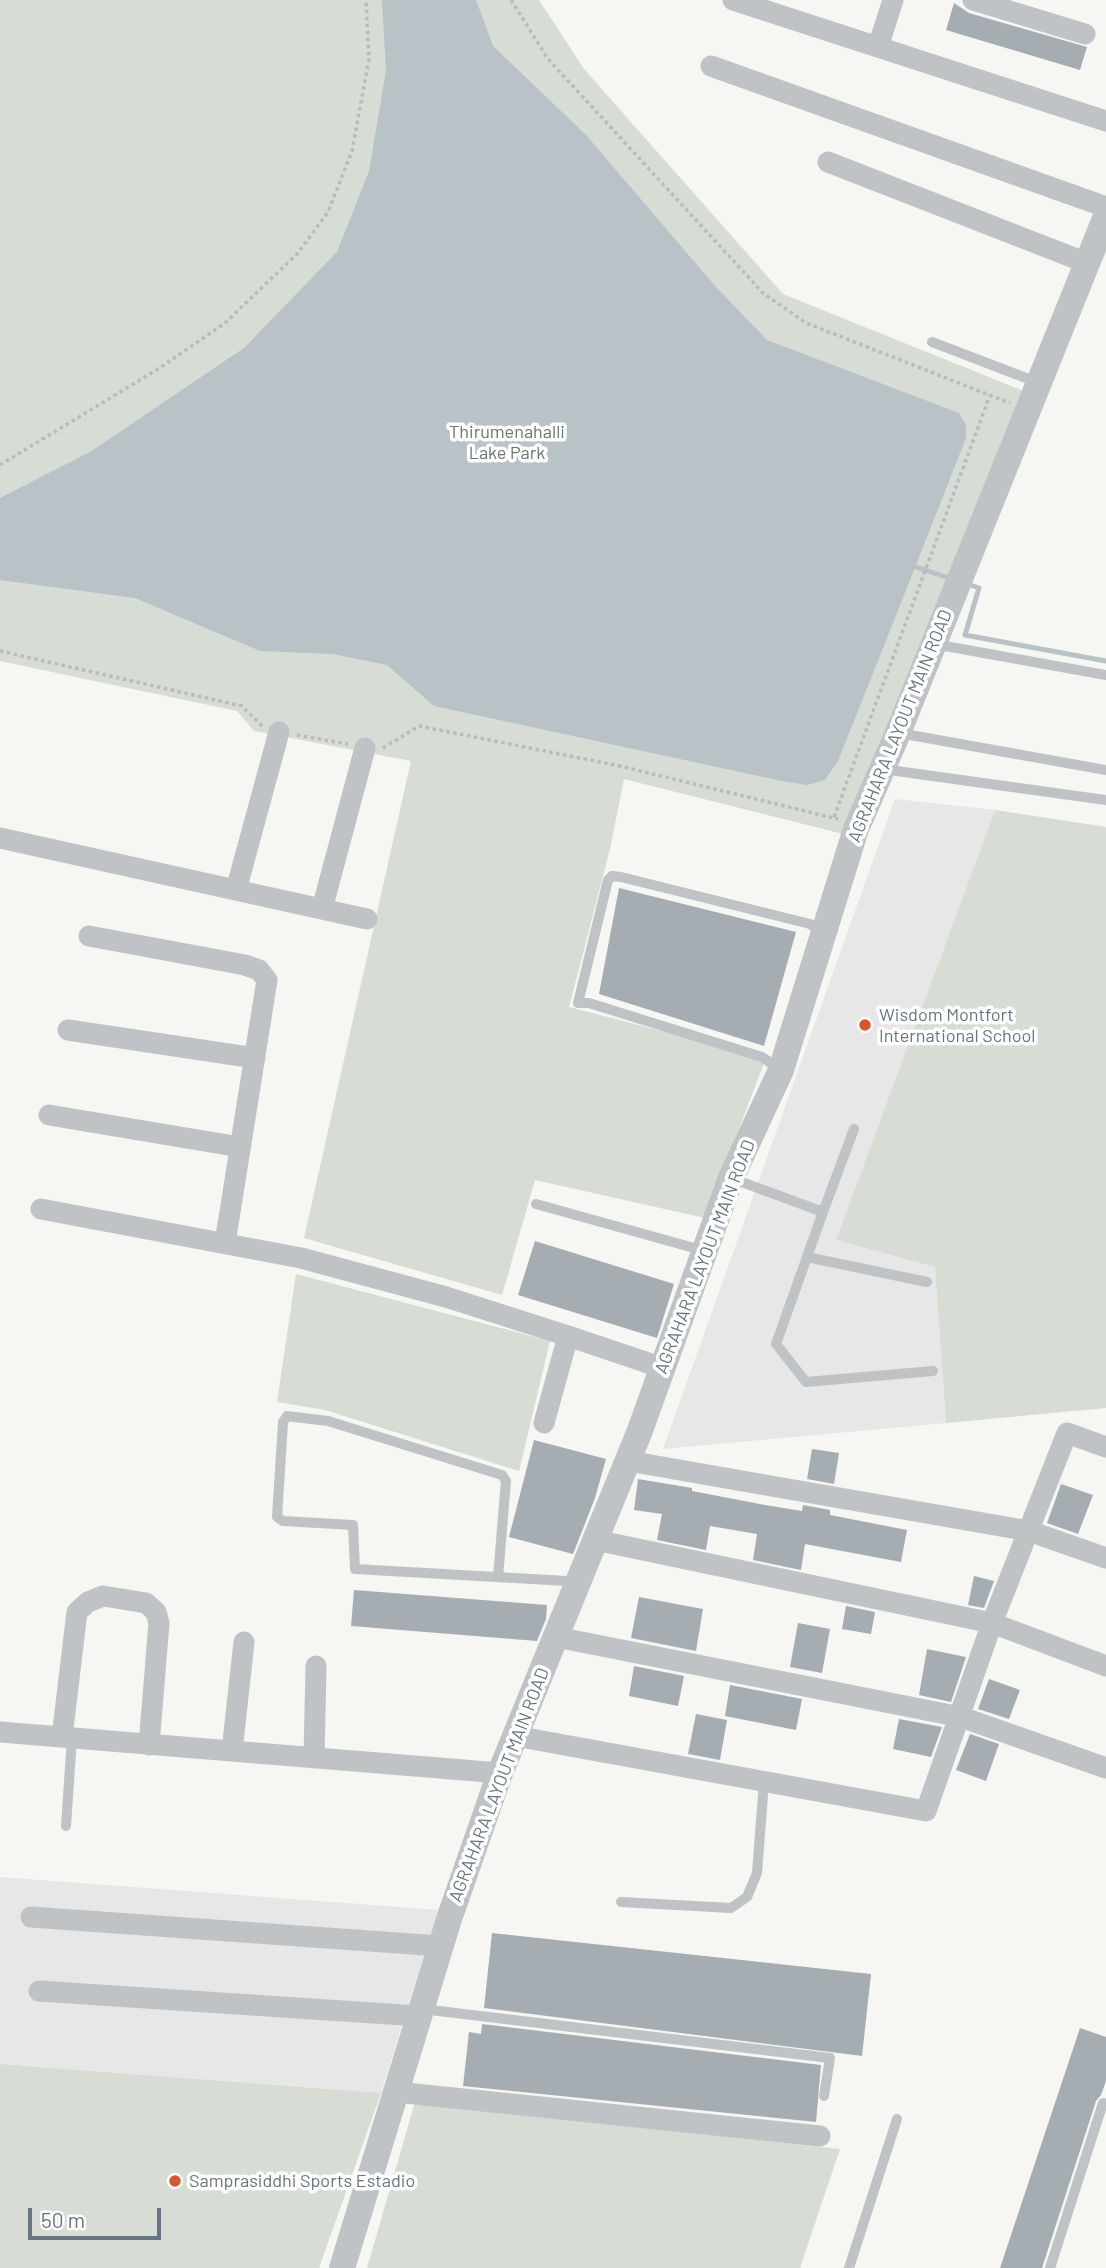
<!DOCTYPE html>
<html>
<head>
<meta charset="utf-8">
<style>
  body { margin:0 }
  #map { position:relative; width:1106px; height:2268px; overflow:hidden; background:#f6f6f2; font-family:Barlow,sans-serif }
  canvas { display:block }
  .scale { position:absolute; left:28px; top:2208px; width:133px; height:32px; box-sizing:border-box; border:4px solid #667581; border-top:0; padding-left:9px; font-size:21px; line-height:24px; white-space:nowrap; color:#667581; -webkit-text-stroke:5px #fff; paint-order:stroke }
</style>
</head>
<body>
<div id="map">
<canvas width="1106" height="2268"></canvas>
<div class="scale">50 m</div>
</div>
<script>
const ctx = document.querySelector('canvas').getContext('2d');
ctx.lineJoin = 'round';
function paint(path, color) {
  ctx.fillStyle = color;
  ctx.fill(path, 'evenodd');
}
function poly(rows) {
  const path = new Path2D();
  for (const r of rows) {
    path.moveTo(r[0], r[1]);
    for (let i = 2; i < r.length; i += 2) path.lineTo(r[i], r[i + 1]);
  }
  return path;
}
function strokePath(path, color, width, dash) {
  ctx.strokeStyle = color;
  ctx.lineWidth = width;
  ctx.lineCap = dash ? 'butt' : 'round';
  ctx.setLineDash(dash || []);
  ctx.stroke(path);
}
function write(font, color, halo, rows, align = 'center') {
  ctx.font = font + ' Barlow,sans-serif';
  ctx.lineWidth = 7;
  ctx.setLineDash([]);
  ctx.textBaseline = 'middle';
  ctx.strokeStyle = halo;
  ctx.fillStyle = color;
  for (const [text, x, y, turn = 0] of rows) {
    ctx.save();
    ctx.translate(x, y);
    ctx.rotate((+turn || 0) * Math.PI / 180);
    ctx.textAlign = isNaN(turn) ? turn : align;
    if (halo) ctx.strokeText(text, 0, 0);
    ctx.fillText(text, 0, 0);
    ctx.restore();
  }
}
const built = poly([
  [895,799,995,810,836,1240,935,1267,946,1423,663,1449],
  [0,1877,438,1910,381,2093,0,2064]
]);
const green = poly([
  [0,0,539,0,584,69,783,294,1026,392,843,834,624,779,610,849,569,1007,766,1058,705,1218,535,1180,502,1295,304,1238,411,761,254,731,237,711,0,661],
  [995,810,1106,827,1106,1408,946,1423,935,1267,836,1240],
  [296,1274,550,1341,519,1471,325,1410,277,1402],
  [0,2064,381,2093,319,2268,0,2268],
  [415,2102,840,2149,800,2268,367,2268]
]);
const water = poly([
  [382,0,476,0,493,46,586,135,715,286,767,340,959,413,966,425,966,438,897,613,838,761,825,780,807,785,782,781,434,706,387,665,333,654,260,651,135,598,0,580,0,498,90,452,244,348,337,252,369,171,386,71]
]);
const stream = poly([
  [916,567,952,579],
  [965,583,979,588,965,635,1106,661]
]);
const building = poly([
  [954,3,969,13,1087,47,1080,70,946,30],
  [619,888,796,932,764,1046,599,994],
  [535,1241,674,1284,657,1338,518,1295],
  [534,1440,606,1459,595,1498,573,1554,509,1537],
  [812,1449,839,1453,834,1484,807,1479],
  [638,1479,692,1488,692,1491,765,1505,802,1511,803,1505,830,1510,830,1515,907,1530,901,1562,805,1544,801,1570,753,1560,757,1534,710,1526,706,1550,657,1540,662,1514,634,1510],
  [1061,1484,1093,1495,1078,1534,1047,1523],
  [974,1576,994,1581,984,1608,968,1605],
  [354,1590,547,1605,546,1619,537,1641,351,1626],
  [639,1597,703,1609,696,1651,631,1638],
  [846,1606,875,1612,871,1634,842,1629],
  [798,1623,830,1629,822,1673,790,1667],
  [927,1649,966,1657,951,1702,919,1695],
  [634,1666,684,1676,678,1706,629,1696],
  [989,1679,1020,1690,1009,1719,978,1709],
  [730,1685,802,1699,796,1730,725,1716],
  [696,1714,727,1720,720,1760,688,1754],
  [899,1719,942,1727,931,1757,893,1749],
  [970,1734,999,1744,986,1781,956,1770],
  [492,1933,871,1974,862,2056,484,2008],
  [482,2024,821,2065,816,2122,463,2086,469,2032,481,2034],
  [1080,2028,1106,2037,1106,2081,1101,2095,1096,2101,1042,2268,1000,2268]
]);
const path = poly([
  [511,0,548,59,763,293,806,323,1010,403],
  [0,465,158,369,225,323,298,253,328,212,352,151,369,59,366,0],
  [0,651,242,706,262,726],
  [297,735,348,744],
  [383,748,419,726,620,766,838,819],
  [834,817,990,395]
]);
const service = poly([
  [932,342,1039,383],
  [934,644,1106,675],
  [899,733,1106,770],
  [882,769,1106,800],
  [781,1070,762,1057,589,1003,578,1003,608,880,612,876,621,877,810,924,823,934],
  [731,1178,823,1212,807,1257,927,1282],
  [536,1204,705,1251],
  [823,1212,854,1129],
  [807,1257,776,1344,806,1382,933,1371],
  [498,1577,506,1481,502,1475,328,1421,287,1416,283,1422,277,1517,283,1521,353,1525,355,1569,567,1581,576,1582],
  [66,1826,72,1738],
  [621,1902,731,1908,747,1897,757,1873,764,1782],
  [422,2009,830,2058,824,2096],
  [849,2268,897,2119],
  [1050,2268,1103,2103]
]);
const minor = poly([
  [733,0,1106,121],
  [973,0,1085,34],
  [878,47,893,0],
  [711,66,1106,207],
  [828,162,1087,263],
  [0,838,367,919],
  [236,890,279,732],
  [322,909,365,748],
  [89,936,245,965,259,970,267,980,225,1243],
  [68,1030,255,1058],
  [49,1115,240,1147],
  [41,1209,301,1258,446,1297,568,1336],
  [544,1423,568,1336,663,1368],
  [628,1461,1029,1531,1106,1558],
  [595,1540,992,1623,1106,1666],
  [556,1637,961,1717,1106,1768],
  [0,1732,500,1773],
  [515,1736,926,1811,992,1623,1067,1433,1106,1447],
  [62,1737,77,1612,88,1602,103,1596,146,1603,156,1612,159,1623,149,1745],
  [232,1751,244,1642],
  [314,1758,316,1666],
  [31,1917,440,1946],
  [39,1991,419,2016],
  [396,2092,820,2136]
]);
const tertiary = poly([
  [342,2268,449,1919,500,1773,639,1433,731,1178,781,1070,856,829,898,733,1106,216]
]);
const markers = [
  [865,1025,7,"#d85730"],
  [175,2181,7,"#d85730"]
];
const parkNames = [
  ["Thirumenahalli",507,432],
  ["Lake Park",507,453]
];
const streetNames = [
  ["AGRAHARA LAYOUT MAIN ROAD",900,726,-68],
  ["AGRAHARA LAYOUT MAIN ROAD",705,1257,-69],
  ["AGRAHARA LAYOUT MAIN ROAD",499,1785,-69]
];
const poiNames = [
  ["Wisdom Montfort",879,1015],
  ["International School",879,1036],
  ["Samprasiddhi Sports Estadio",189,2181]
];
paint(built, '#e6e7e6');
paint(green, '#d7dcd4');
paint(water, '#b8c2c7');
strokePath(stream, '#b8c2c7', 5);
paint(building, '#a5adb2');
strokePath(path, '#b9bcbe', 3.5, [3.5, 3.5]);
strokePath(service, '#bfc3c6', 10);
strokePath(minor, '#bfc3c6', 21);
strokePath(tertiary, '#bfc3c6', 26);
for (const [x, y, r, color] of markers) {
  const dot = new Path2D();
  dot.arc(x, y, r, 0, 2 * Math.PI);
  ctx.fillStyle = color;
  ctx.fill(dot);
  strokePath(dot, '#fff', 2.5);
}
write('18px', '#697965', '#fff', parkNames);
write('18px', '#667581', '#fff', streetNames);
write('18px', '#667581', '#fff', poiNames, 'left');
</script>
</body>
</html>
